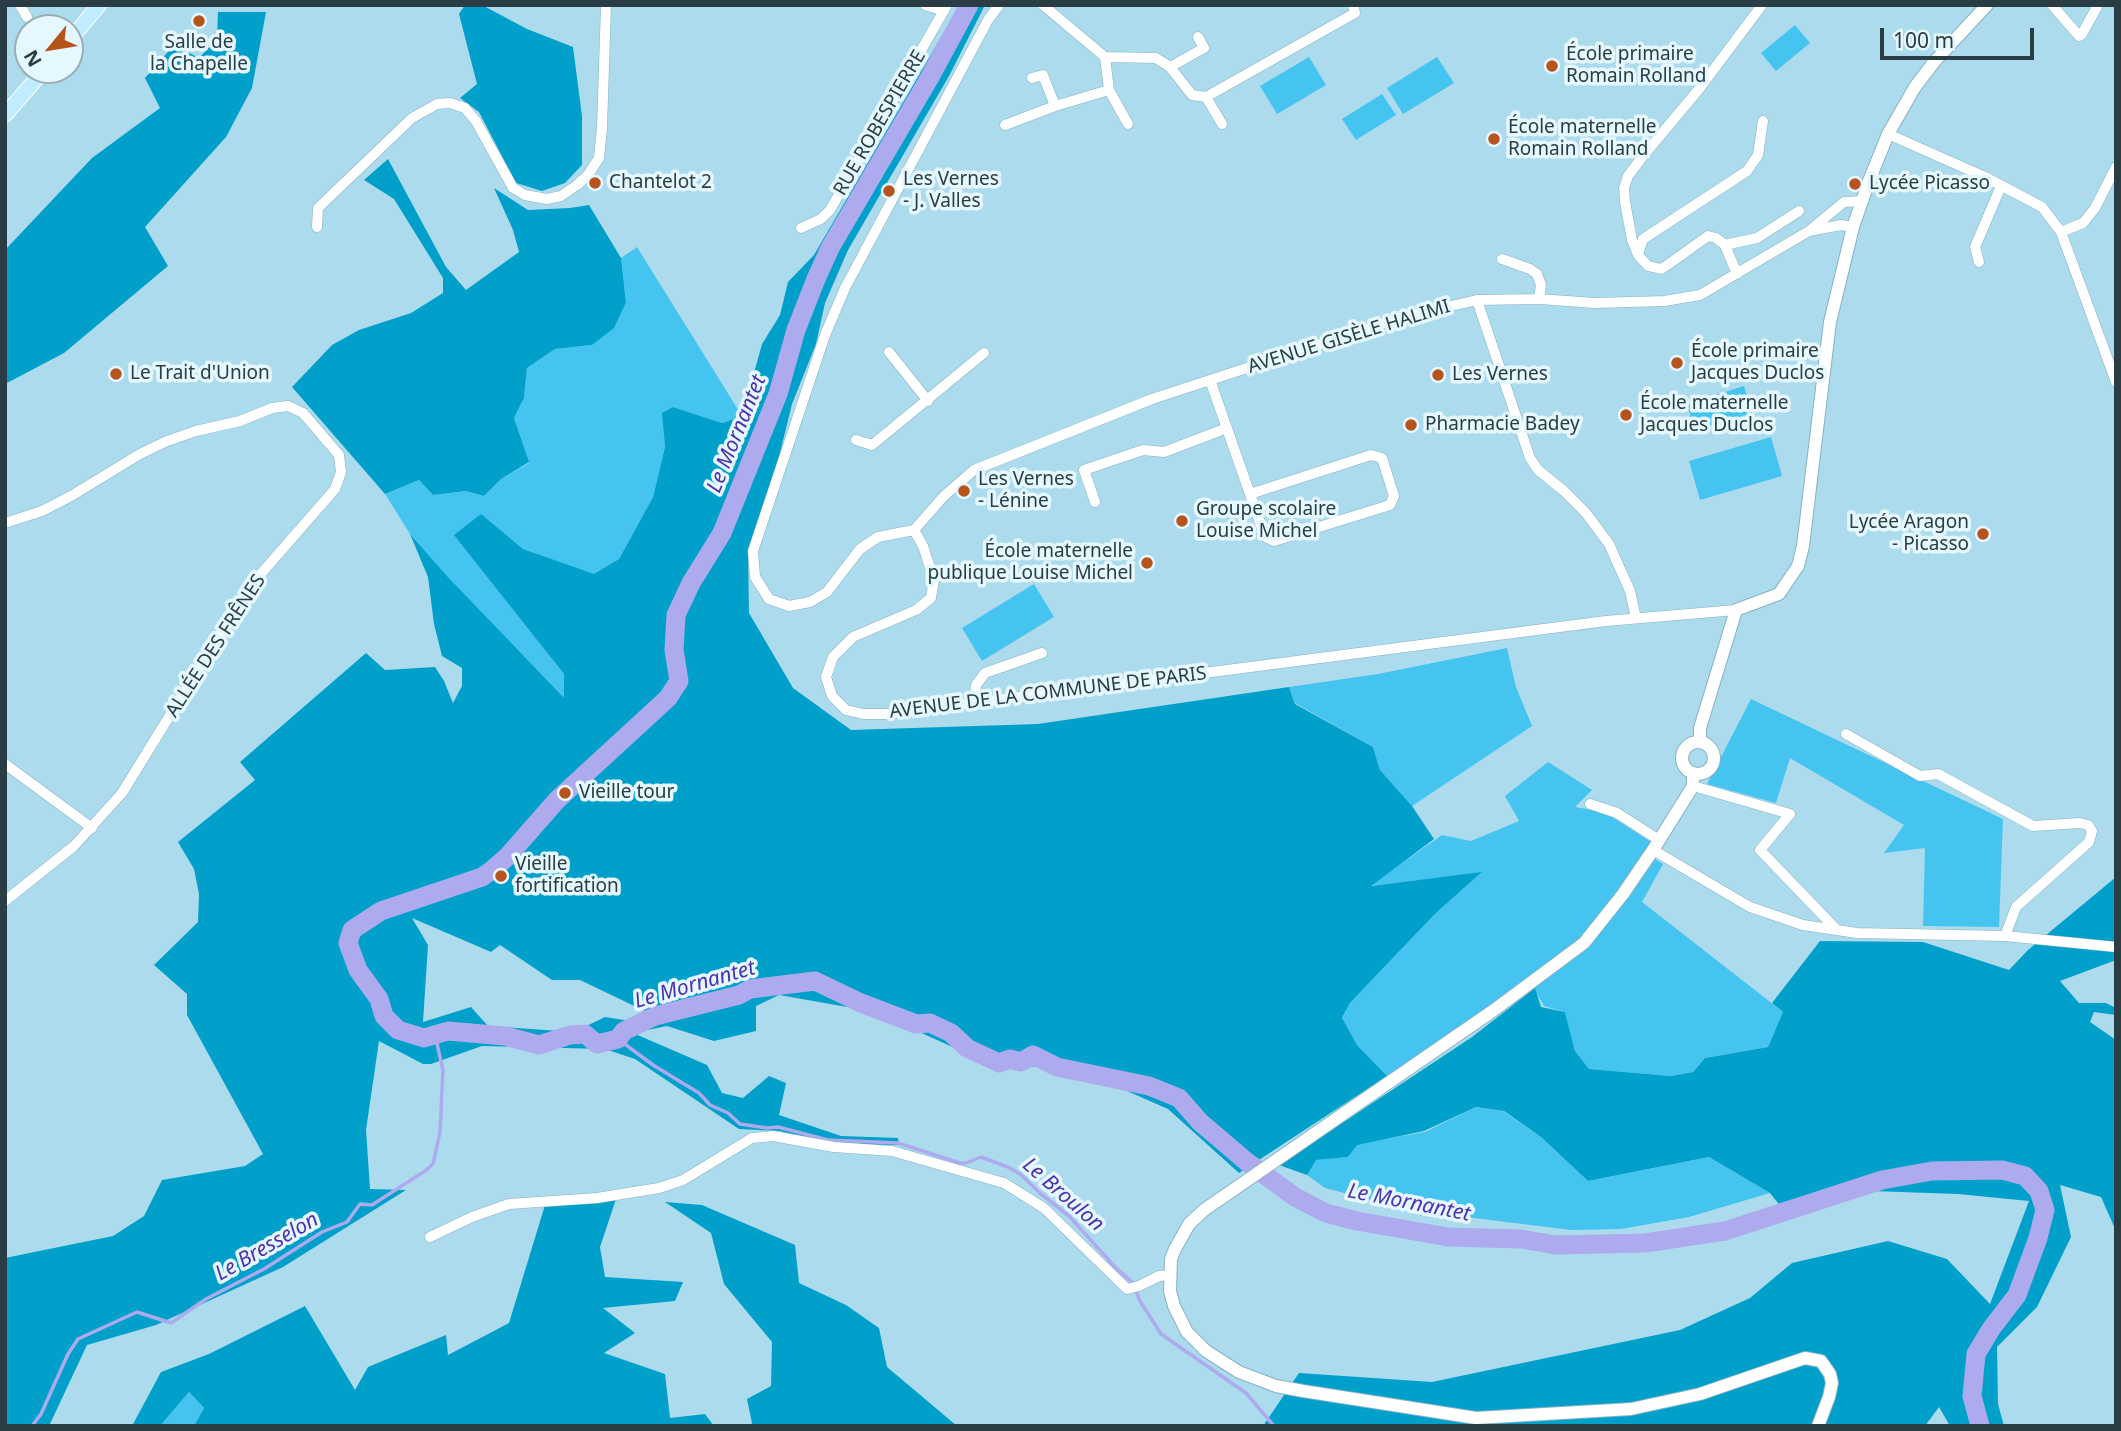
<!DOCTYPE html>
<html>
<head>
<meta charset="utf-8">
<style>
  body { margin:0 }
  #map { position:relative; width:2121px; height:1431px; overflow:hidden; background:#addbee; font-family:"Noto Sans",sans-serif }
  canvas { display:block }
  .frame { position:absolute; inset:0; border:7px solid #2a3d44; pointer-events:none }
  .north { position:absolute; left:14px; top:14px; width:70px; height:70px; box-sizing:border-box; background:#e5f7ff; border:2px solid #9aadb4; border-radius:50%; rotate:240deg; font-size:19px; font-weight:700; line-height:28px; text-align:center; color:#2a3d44 }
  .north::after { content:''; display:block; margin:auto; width:24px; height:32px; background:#b7531d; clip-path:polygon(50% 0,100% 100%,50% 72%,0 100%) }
  .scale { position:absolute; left:1880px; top:28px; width:154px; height:32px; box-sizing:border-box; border:4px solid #2a3d44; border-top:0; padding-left:9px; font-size:21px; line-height:24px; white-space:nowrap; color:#2a3d44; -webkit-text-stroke:5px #e5f7ff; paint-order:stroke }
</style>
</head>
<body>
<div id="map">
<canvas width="2121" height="1431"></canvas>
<div class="frame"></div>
<div class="north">N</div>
<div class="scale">100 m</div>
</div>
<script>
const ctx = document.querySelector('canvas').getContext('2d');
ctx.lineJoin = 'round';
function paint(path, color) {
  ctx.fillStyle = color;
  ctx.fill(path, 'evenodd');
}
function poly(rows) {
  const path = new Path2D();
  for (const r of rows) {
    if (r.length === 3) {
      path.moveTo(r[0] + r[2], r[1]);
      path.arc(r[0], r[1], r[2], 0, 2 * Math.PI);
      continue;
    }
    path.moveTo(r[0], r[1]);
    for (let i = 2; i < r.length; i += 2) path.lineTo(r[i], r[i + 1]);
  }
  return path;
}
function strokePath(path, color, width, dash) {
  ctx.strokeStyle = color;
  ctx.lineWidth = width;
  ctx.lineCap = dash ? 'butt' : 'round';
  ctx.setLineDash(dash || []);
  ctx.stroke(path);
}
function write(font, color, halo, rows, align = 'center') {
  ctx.font = font + ' "Noto Sans",sans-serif';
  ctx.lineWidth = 7;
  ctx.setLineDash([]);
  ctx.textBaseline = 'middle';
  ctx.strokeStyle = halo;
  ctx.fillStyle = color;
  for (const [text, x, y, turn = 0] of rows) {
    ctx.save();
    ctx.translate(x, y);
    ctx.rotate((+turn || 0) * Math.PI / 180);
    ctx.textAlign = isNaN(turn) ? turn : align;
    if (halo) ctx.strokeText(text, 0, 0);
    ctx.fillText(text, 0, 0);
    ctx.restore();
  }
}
const green = poly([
  [1795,25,1810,43,1776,71,1761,53],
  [1309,57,1326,85,1277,114,1260,86],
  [1437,57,1454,83,1403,114,1387,88],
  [1382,94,1396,115,1356,140,1342,119],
  [637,247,742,416,722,423,673,407,663,413,665,447,653,497,619,559,594,575,523,549,481,515,455,535,564,674,564,699,448,577,410,534,385,494,419,480,433,495,466,491,484,496,501,479,529,463,514,418,524,398,527,368,555,349,592,345,626,301,621,258],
  [1744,386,1752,413,1695,430,1687,404],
  [1771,437,1782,476,1700,500,1689,461],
  [1034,584,1054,617,982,661,962,628],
  [1507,648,1516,687,1532,726,1412,806,1380,770,1373,747,1295,703,1289,687,1378,674],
  [1751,699,2003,819,1999,927,1923,926,1925,848,1884,853,1904,825,1790,758,1776,803,1707,784],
  [1548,762,1592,790,1575,807,1604,812,1651,842,1644,852,1663,864,1642,902,1783,1012,1768,1047,1705,1058,1693,1072,1671,1076,1589,1069,1575,1051,1565,1012,1544,1006,1531,984,1387,1076,1357,1045,1342,1019,1350,1003,1436,913,1481,873,1369,886,1442,835,1471,841,1519,821,1505,796],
  [1476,1107,1503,1111,1541,1137,1588,1181,1709,1157,1770,1193,1689,1217,1621,1229,1571,1230,1409,1210,1325,1188,1307,1175,1315,1160,1348,1157,1356,1144,1425,1132],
  [189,1392,204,1408,194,1426,160,1426]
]);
const forest = poly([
  [465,5,482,5,527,29,573,47,582,116,582,165,565,183,542,191,516,183,479,112,460,98,477,84,459,14],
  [960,5,985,5,949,76,848,250,825,303,816,344,792,404,779,457,748,554,749,613,793,688,851,730,1038,724,1289,687,1295,704,1373,747,1380,770,1412,806,1434,839,1371,886,1482,872,1436,913,1390,961,1350,1003,1342,1018,1357,1045,1387,1076,1239,1173,1168,1109,1118,1087,1037,1066,1024,1068,990,1064,895,1021,853,1008,779,995,756,1006,756,1031,714,1041,667,1026,633,1033,707,1065,722,1093,743,1098,769,1076,786,1083,779,1115,841,1136,898,1138,899,1145,834,1144,780,1131,739,1129,635,1059,605,1049,482,1046,431,1064,423,1064,379,1041,366,1130,370,1189,406,1190,283,1267,156,1325,87,1345,49,1426,5,1426,5,1258,113,1236,144,1216,162,1180,245,1166,263,1154,187,1015,187,994,154,965,198,922,199,894,194,869,178,842,255,780,240,762,366,653,385,670,435,667,444,681,453,703,462,686,462,668,442,656,434,624,428,577,410,534,448,577,564,698,564,674,454,535,481,514,523,549,594,574,619,559,653,497,665,447,662,413,673,407,722,423,742,416,762,344,780,315,788,282,814,255],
  [412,918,491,952,500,945,552,980,580,980,649,1013,630,1021,605,1017,574,1032,488,1026,471,1007,423,1022,428,945],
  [218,12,266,12,252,88,226,137,145,227,168,266,64,353,5,384,5,250,92,158,160,108,145,78,174,45,199,58,217,39],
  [388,159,446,267,466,290,519,252,513,230,494,188,528,210,570,208,589,205,621,258,626,302,614,328,592,345,555,349,527,368,524,398,514,418,529,462,501,479,484,496,466,491,433,495,419,480,385,494,292,387,332,345,359,330,411,313,443,293,443,278,394,199,364,180],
  [2116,877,2116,960,2060,981,2079,1003,2106,1003,2116,1008,2116,1015,2094,1012,2090,1022,2116,1040,2116,1231,2101,1197,2060,1185,2071,1237,2037,1307,1997,1347,1998,1404,2004,1426,1950,1426,1939,1407,1925,1426,1263,1426,1299,1373,1432,1382,1680,1330,1750,1298,1792,1263,1888,1241,1947,1259,1990,1304,2029,1201,1958,1194,1872,1191,1789,1217,1770,1193,1709,1157,1588,1181,1541,1137,1504,1111,1476,1107,1424,1131,1357,1145,1348,1157,1316,1160,1307,1175,1279,1165,1472,1037,1535,988,1541,1007,1565,1012,1575,1051,1589,1069,1671,1076,1693,1072,1705,1058,1768,1047,1783,1012,1772,1003,1820,941,1923,942,2009,970,2028,950],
  [616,1199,600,1247,605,1277,683,1282,675,1301,603,1308,635,1333,604,1353,665,1374,670,1418,705,1414,714,1426,194,1426,204,1408,189,1392,160,1426,132,1426,161,1372,209,1354,305,1306,355,1390,368,1367,446,1335,448,1355,509,1323,545,1205],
  [665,1202,702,1205,795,1245,799,1283,846,1305,879,1328,887,1367,957,1426,750,1426,752,1423,747,1399,771,1386,772,1342,724,1284,711,1233]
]);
const stream = poly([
  [618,1039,653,1065,699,1093,710,1105,728,1113,740,1124,767,1128,778,1127,828,1140,898,1143,960,1163,966,1163,981,1157,1008,1167,1020,1174,1041,1194,1069,1216,1115,1267,1133,1283,1140,1301,1161,1334,1246,1393,1274,1426],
  [32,1426,41,1414,68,1354,78,1339,137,1312,171,1323,206,1299,264,1269,322,1232,347,1222,360,1204,372,1205,425,1171,433,1164,440,1132,443,1070,435,1035]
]);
const river = poly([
  [969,5,930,77,830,248,816,279,796,330,778,394,722,533,691,583,676,615,674,650,679,681,668,698,557,800,507,857,492,870,482,877,381,911,352,930,348,943,358,970,379,999,384,1016,398,1030,424,1038,448,1031,505,1036,539,1045,570,1035,585,1034,597,1044,618,1039,624,1031,655,1016,739,995,750,989,815,981,861,1003,916,1024,930,1023,951,1033,967,1048,999,1063,1010,1059,1021,1062,1033,1055,1057,1067,1149,1086,1179,1098,1200,1122,1247,1162,1295,1197,1326,1213,1357,1221,1448,1237,1521,1239,1556,1245,1645,1243,1725,1231,1882,1180,1932,1171,2002,1170,2025,1176,2039,1191,2045,1210,2038,1238,2017,1295,1991,1329,1976,1354,1972,1396,1980,1426]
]);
const minor = poly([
  [20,5,27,17],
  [925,5,944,11],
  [1043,5,1105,57,1156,58,1170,67,1192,95,1206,97,1355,13,1353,5],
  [2052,5,2079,36,2082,34,2098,5],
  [1105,57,1109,90,1128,124],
  [1170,67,1204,48,1198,37],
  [1032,78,1043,75,1055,106],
  [1206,97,1222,124],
  [1005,125,1055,106,1109,90],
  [1888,134,1985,177,2042,207,2061,232,2116,382],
  [317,227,318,208,412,118,437,104,450,103,465,108,476,121,513,188,525,195,547,199,561,196,577,185,588,175,599,158,602,128,606,5],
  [801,228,821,219,830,210,947,5],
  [1809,231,1841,225,1853,227],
  [2061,232,2083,223,2095,208,2116,167],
  [1725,245,1757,238,1799,211],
  [1638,254,1643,239,1747,171,1758,155,1763,121],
  [1502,259,1530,269,1537,274,1541,285,1539,299],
  [1979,262,1975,247,2001,186],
  [1737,274,1725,245,1716,238,1708,236,1666,266,1661,269,1648,266,1638,255,1632,240,1625,202,1624,188,1628,176,1643,156,1699,89,1762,5],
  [1477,300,1530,458,1538,470,1564,491,1586,513,1609,544,1630,591,1636,618],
  [889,352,928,401],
  [1210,380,1265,537,1274,541,1390,505,1394,496,1382,458,1371,455,1250,494],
  [856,440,872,445,984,353],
  [1095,502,1084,470,1143,450,1164,452,1227,428],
  [5,523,42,511,71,496,140,454,167,441,196,431,240,421,272,408,288,406,303,413,339,455,341,472,335,489,259,576,238,605,122,793,74,846,5,901],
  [914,530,923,546,934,580,931,598,916,610,853,637,833,657,826,677,832,696,846,710,863,714,887,714,1606,621,1736,610],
  [914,530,944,496,974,470,1152,399,1400,318,1477,300,1539,299,1595,303,1664,301,1700,295,1809,231,1844,202,1863,201],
  [914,530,878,537,860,549,827,592,810,602,789,606,769,599,755,577,753,551,825,335,845,288,988,20,999,5],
  [974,703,976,685,985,673,1042,653],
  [1846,734,1920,776,1938,774,2033,826,2080,823,2088,825,2092,831,2089,842,2016,907,2005,936],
  [5,764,92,828],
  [1693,786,1790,814,1760,850,1837,930],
  [1590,804,1617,813,1659,840],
  [1653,850,1750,907,1803,925,1857,933,2005,936,2116,947],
  [430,1237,472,1217,509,1204,597,1198,659,1188,683,1180,752,1138,773,1136,834,1147,892,1151,1004,1183,1044,1208,1127,1289,1139,1286,1159,1276,1170,1275]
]);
const tertiary = poly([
  [1700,742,1700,728,1736,610,1779,594,1798,566,1803,546,1830,322,1853,227,1869,181,1888,134,1915,87,1934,62,1987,5],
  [1698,758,16],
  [1693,773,1693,786,1653,850,1623,894,1584,943,1494,1010,1204,1210,1189,1224,1175,1249,1171,1259,1170,1291,1174,1306,1187,1332,1206,1351,1239,1372,1276,1386,1303,1391,1476,1418,1631,1409,1700,1394,1805,1358,1821,1361,1830,1374,1832,1383,1829,1397,1818,1426]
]);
const primary = poly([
  [70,40,99,5],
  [5,115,44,70]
]);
const markers = [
  [199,21,7,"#b7531d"],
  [1552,66,7,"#b7531d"],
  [1494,139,7,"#b7531d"],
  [595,183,7,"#b7531d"],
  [1855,184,7,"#b7531d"],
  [889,191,7,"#b7531d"],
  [1677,363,7,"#b7531d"],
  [116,374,7,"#b7531d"],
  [1438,375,7,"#b7531d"],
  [1626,415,7,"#b7531d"],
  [1411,425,7,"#b7531d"],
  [964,491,7,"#b7531d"],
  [1182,521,7,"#b7531d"],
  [1983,534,7,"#b7531d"],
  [1147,563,7,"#b7531d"],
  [565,793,7,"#b7531d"],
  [501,876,7,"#b7531d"]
];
const poiNames = [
  ["Salle de",199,43,"center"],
  ["la Chapelle",199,65,"center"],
  ["École primaire",1566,55],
  ["Romain Rolland",1566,77],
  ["École maternelle",1508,128],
  ["Romain Rolland",1508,150],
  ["Les Vernes",903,180],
  ["- J. Valles",903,202],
  ["Chantelot 2",609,183],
  ["Lycée Picasso",1869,184],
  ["École primaire",1691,352],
  ["Jacques Duclos",1691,374],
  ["Le Trait d'Union",130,374],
  ["Les Vernes",1452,375],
  ["École maternelle",1640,404],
  ["Jacques Duclos",1640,426],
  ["Pharmacie Badey",1425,425],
  ["Les Vernes",978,480],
  ["- Lénine",978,502],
  ["Groupe scolaire",1196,510],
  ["Louise Michel",1196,532],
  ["Lycée Aragon",1969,523,"right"],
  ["- Picasso",1969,545,"right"],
  ["École maternelle",1133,552,"right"],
  ["publique Louise Michel",1133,574,"right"],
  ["Vieille tour",579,793],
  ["Vieille",515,865],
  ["fortification",515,887]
];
const streetNames = [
  ["RUE ROBESPIERRE",880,123,-60],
  ["AVENUE GISÈLE HALIMI",1349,337,-17],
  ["ALLÉE DES FRÊNES",216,646,-57],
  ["AVENUE DE LA COMMUNE DE PARIS",1048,693,-7]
];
const waterNames = [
  ["Le Mornantet",737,434,-68],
  ["Le Mornantet",695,985,-16],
  ["Le Broulon",1063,1195,41],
  ["Le Mornantet",1409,1203,11],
  ["Le Bresselon",267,1247,-30]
];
paint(green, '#45c4ef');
paint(forest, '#00a0ca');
strokePath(stream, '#adabed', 3.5);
strokePath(river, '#adabed', 19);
strokePath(minor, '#84b1c4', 11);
strokePath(tertiary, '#84b1c4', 14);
strokePath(primary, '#fff', 16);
strokePath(minor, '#fff', 10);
strokePath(tertiary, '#fff', 12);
strokePath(primary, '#bfecff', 14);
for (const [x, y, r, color] of markers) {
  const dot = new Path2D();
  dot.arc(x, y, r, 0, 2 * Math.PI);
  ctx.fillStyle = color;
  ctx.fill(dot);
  strokePath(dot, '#e5f7ff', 2.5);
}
write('19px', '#2a3d44', '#e5f7ff', poiNames, 'left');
write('19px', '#2a3d44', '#e5f7ff', streetNames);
write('italic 21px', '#4d32af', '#e5f7ff', waterNames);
</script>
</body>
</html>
